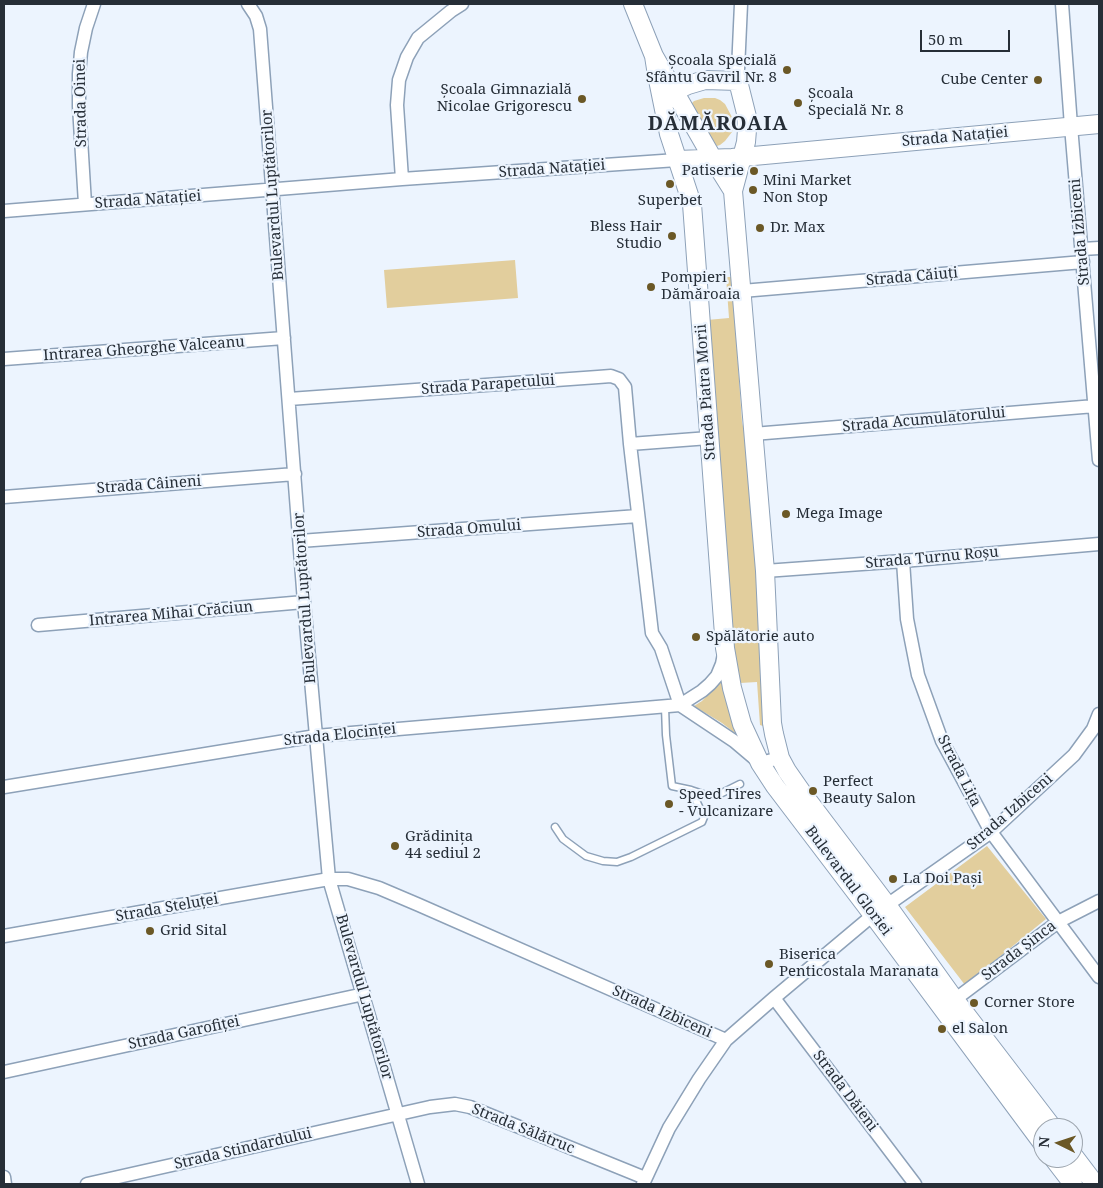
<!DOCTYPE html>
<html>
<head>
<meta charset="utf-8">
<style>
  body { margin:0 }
  #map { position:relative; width:1103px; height:1188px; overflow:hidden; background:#ecf4fe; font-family:"Noto Serif",serif }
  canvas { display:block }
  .frame { position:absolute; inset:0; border:5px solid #262e37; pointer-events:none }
  .north { position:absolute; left:1033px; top:1118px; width:50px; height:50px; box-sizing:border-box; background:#ecf4fe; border:1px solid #9da5ae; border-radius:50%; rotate:274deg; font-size:14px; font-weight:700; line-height:20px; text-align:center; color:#262e37 }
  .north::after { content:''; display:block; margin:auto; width:18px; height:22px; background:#6b5826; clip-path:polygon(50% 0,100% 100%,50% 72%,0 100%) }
  .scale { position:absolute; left:920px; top:30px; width:90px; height:22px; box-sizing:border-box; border:2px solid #262e37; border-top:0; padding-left:6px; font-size:15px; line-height:18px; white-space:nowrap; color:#262e37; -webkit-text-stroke:4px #ecf4fe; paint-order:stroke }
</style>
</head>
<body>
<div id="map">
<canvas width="1103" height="1188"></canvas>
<div class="frame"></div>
<div class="north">N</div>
<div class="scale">50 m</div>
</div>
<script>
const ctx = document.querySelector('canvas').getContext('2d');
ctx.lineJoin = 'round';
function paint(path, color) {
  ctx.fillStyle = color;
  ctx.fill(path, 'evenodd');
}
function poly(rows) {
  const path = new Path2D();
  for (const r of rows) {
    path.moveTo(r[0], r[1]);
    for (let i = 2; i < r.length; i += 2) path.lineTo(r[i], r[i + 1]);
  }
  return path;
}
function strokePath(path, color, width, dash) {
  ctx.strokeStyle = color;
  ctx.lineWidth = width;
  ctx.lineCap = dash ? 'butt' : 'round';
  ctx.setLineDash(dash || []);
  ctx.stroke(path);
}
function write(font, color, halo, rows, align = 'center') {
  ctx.font = font + ' "Noto Serif",serif';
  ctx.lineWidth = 4.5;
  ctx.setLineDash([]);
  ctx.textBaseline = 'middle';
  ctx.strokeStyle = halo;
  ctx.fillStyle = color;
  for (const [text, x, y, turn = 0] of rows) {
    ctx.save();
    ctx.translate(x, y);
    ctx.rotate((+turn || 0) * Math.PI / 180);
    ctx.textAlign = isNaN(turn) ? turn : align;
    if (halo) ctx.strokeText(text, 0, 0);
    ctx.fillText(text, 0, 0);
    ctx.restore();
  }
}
const green = poly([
  [704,98,715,98,720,100,725,104,733,119,734,124,732,132,725,141,720,145,717,146,714,144,692,105,692,103,694,101],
  [515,260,518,298,387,308,384,270],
  [726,277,732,277,742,422,750,457,766,727,760,725,757,682,740,683,733,660,707,320,729,318],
  [726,670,744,740,722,723,694,706,702,701,719,683],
  [987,846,1046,919,965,985,905,907]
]);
const lane = poly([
  [691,790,706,795,720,794,740,784],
  [555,827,563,839,586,856,603,861,617,862,631,857,702,822,704,817,691,790,672,786,666,735,665,707]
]);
const street = poly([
  [248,4,256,16,260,29,304,602,316,736,329,879,418,1184],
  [1062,4,1071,126,1099,460],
  [738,81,738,70,741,4],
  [402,179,397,105,399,80,407,57,418,38,451,11,462,4],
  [85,204,79,106,79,74,81,52,86,28,94,4],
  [4,211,402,179,677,160],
  [1082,249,1099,248],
  [742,291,1083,262],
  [4,359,284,338],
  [289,399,598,377,611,376,619,379,625,387,630,444,652,633,661,648,680,705],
  [753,434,1095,406],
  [630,444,709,438],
  [4,497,295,474],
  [300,541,638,516],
  [903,561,907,619,918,675,942,741,991,832,1099,977],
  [765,571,903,561,1099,544],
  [38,625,304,602],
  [680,705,734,741,760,763,780,758],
  [4,787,316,736,680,705,702,691,710,684,717,676,722,664,724,654],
  [4,936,329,879,348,879,379,888,419,905,726,1040],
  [774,998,915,1184],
  [949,1004,1058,922,1099,901],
  [4,1072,364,994],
  [4,1177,5,1184],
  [87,1184,430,1107,455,1104,470,1107,645,1178],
  [643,1184,669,1128,699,1079,726,1040,774,998,873,915,991,832,1074,755,1093,729,1099,714]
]);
const secondary = poly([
  [633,4,654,56,713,159,733,191],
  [654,56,657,75,669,134,692,204,725,648,732,688,742,724,760,763,775,786,873,915,1043,1144],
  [675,91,688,85,705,80,738,81,747,117,747,130,746,142,733,191,765,571,772,723,774,734,780,758,787,771,803,794,887,905,955,1000,1053,1128],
  [677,160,732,158,1099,124],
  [1073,1155,1095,1184],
  [1053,1158,1073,1184]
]);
const markers = [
  [787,70,5,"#6b5826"],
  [1038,80,5,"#6b5826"],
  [582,99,5,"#6b5826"],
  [798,103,5,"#6b5826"],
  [754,171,5,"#6b5826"],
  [670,184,5,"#6b5826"],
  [753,190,5,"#6b5826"],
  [760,228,5,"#6b5826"],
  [672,236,5,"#6b5826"],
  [651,287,5,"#6b5826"],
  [786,514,5,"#6b5826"],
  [696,637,5,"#6b5826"],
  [813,791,5,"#6b5826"],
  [669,804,5,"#6b5826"],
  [395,846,5,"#6b5826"],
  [893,879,5,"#6b5826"],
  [150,931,5,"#6b5826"],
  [769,964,5,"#6b5826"],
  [974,1003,5,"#6b5826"],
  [942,1029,5,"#6b5826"]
];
const poiNames = [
  ["Școala Specială",777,61,"right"],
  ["Sfântu Gavril Nr. 8",777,78,"right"],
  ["Cube Center",1028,80,"right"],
  ["Școala Gimnazială",572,90,"right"],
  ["Nicolae Grigorescu",572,107,"right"],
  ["Școala",808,94],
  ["Specială Nr. 8",808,111],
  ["Patiserie",744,171,"right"],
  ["Mini Market",763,181],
  ["Non Stop",763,198],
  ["Superbet",670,201,"center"],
  ["Bless Hair",662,227,"right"],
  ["Studio",662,244,"right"],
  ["Dr. Max",770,228],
  ["Pompieri",661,278],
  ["Dămăroaia",661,295],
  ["Mega Image",796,514],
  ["Spălătorie auto",706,637],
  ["Perfect",823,782],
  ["Beauty Salon",823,799],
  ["Speed Tires",679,795],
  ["- Vulcanizare",679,812],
  ["Grădinița",405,837],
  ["44 sediul 2",405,854],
  ["La Doi Pași",903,879],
  ["Grid Sital",160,931],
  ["Biserica",779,955],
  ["Penticostala Maranata",779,972],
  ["Corner Store",984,1003],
  ["el Salon",952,1029]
];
const streetNames = [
  ["Strada Oinei",81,103,-91],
  ["Strada Natației",955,137,-5],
  ["Strada Natației",552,169,-4],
  ["Bulevardul Luptătorilor",273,195,-94],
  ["Strada Natației",148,200,-4],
  ["Strada Izbiceni",1080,232,-95],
  ["Strada Căiuți",912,277,-5],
  ["Intrarea Gheorghe Valceanu",144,349,-4],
  ["Strada Parapetului",488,385,-4],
  ["Strada Piatra Morii",706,392,-94],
  ["Strada Acumulatorului",924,420,-5],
  ["Strada Câineni",149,485,-4],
  ["Strada Omului",469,529,-4],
  ["Strada Turnu Roșu",932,558,-5],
  ["Bulevardul Luptătorilor",305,598,-94],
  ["Intrarea Mihai Crăciun",171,614,-5],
  ["Strada Elocinței",340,735,-6],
  ["Strada Lița",959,771,63],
  ["Strada Izbiceni",1010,812,-41],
  ["Bulevardul Gloriei",848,881,53],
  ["Strada Steluței",167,908,-10],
  ["Strada Șinca",1019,951,-37],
  ["Bulevardul Luptătorilor",364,997,74],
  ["Strada Izbiceni",662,1012,24],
  ["Strada Garofiței",184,1033,-12],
  ["Strada Dăieni",845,1091,53],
  ["Strada Sălătruc",523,1129,22],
  ["Strada Stindardului",243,1149,-13]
];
const districtNames = [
  ["DĂMĂROAIA",718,124]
];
paint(green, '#e2ce9d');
strokePath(lane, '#8da1b8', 9);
strokePath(street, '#8da1b8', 15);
strokePath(secondary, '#8da1b8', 20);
strokePath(lane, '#fff', 6);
strokePath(street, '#fff', 12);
strokePath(secondary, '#fff', 18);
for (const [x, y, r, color] of markers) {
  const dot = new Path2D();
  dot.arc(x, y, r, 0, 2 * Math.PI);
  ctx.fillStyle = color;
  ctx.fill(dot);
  strokePath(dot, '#ecf4fe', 2);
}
write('15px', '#262e37', '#ecf4fe', poiNames, 'left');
write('15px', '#262e37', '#ecf4fe', streetNames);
ctx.letterSpacing = '1px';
write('bold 20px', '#262e37', '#ecf4fe', districtNames);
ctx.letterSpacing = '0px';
</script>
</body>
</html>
